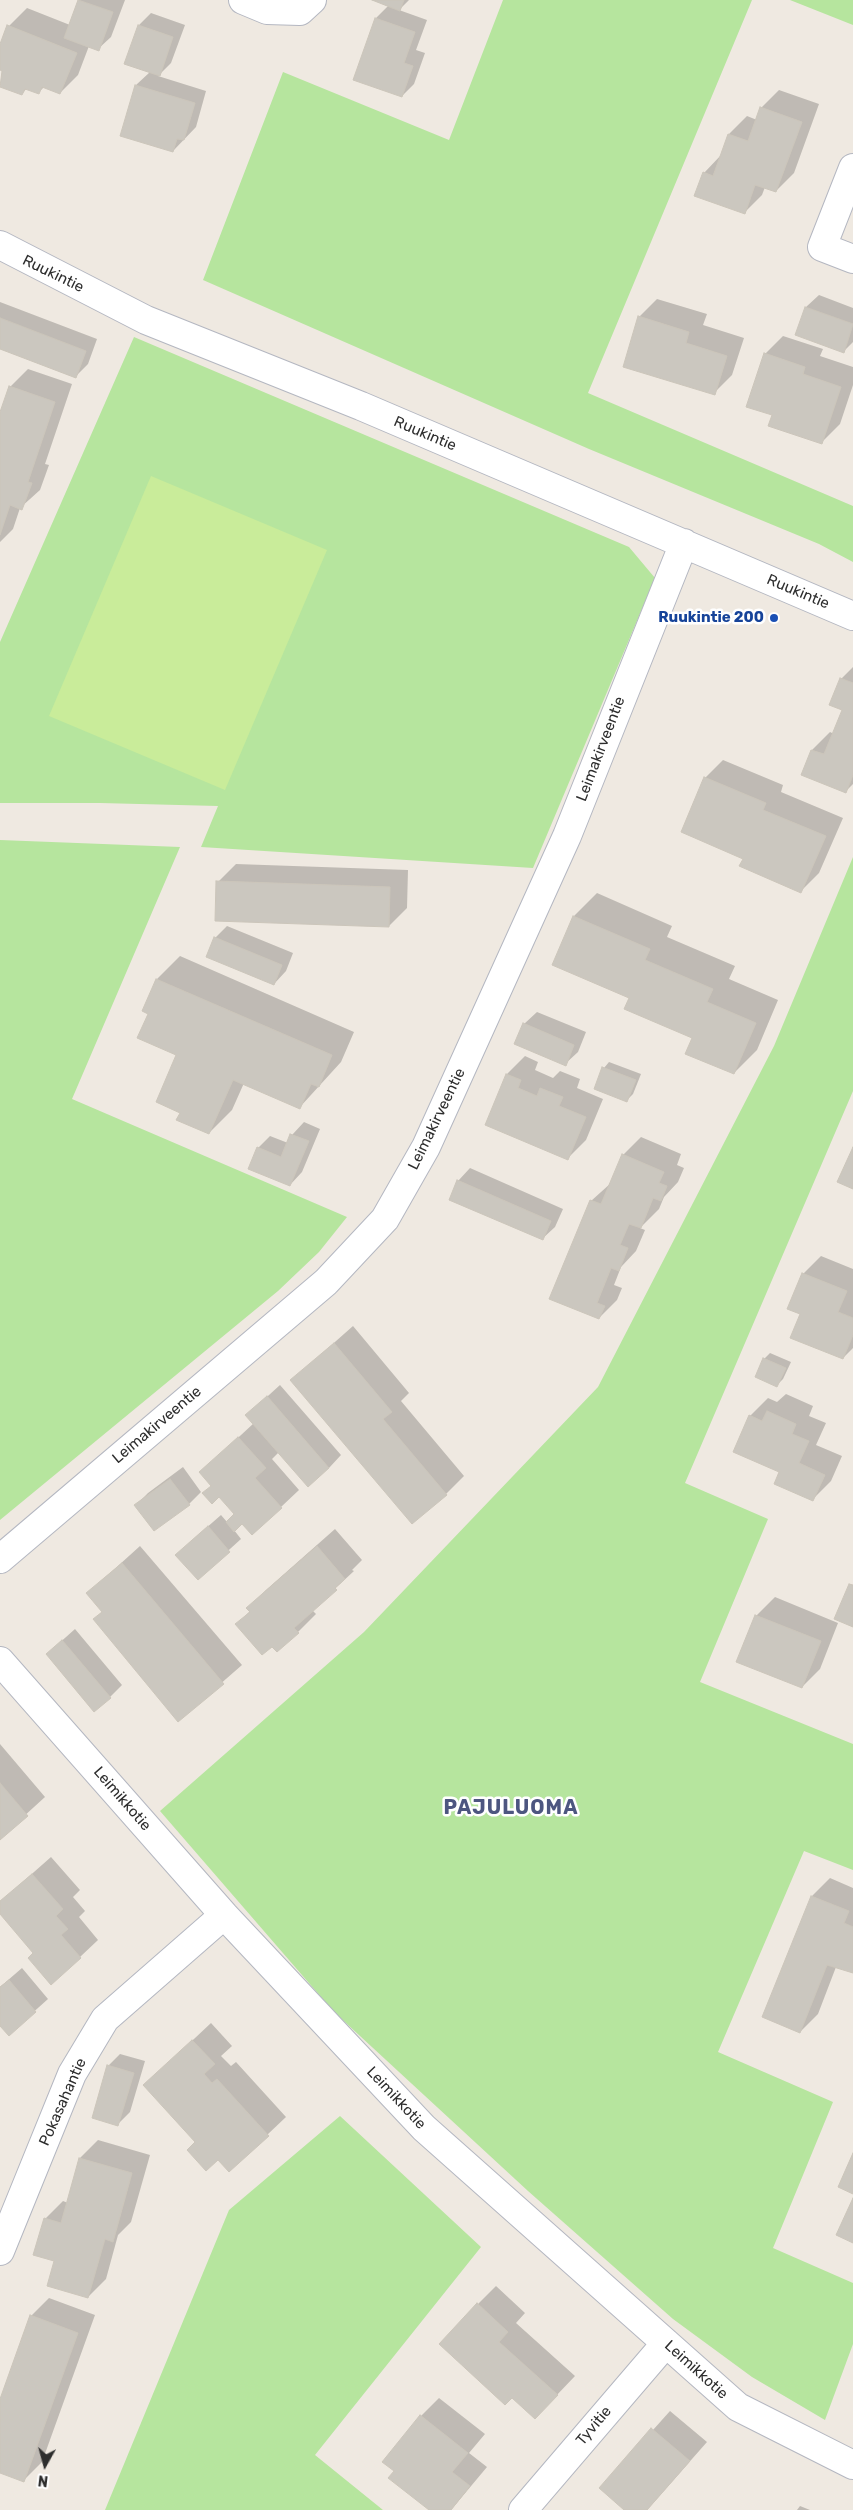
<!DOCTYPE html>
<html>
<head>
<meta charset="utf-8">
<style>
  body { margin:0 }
  #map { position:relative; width:853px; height:2510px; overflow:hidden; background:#efe9e1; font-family:Rubik,sans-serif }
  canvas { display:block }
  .north { position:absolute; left:20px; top:2440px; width:50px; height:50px; -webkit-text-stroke:4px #fff; paint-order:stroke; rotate:187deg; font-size:14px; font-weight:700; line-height:20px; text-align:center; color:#2e2e2e }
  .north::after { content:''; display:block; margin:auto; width:18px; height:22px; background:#2e2e2e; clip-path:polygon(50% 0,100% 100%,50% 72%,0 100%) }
</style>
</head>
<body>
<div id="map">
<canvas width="853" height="2510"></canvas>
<div class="north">N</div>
</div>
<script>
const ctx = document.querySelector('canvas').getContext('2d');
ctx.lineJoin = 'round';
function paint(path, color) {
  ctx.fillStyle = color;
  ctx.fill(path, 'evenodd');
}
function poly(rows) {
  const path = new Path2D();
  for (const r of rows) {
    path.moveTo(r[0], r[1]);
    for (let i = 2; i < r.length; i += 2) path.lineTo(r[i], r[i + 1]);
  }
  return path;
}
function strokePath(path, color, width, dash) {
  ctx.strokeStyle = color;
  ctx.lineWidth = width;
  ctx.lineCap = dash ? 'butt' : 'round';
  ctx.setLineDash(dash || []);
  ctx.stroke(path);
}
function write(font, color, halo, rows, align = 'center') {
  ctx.font = font + ' Rubik,sans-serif';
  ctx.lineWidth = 5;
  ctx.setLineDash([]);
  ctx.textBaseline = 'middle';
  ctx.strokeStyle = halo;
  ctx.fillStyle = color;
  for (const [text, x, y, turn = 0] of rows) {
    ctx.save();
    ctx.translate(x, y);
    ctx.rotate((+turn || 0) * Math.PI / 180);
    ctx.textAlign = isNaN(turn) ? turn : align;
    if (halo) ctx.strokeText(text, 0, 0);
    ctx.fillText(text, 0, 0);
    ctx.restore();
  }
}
const green = poly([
  [503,0,752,0,588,393,853,506,853,562,819,544,589,449,203,280,283,72,449,140],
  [790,0,853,0,853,25],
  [134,337,629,547,655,578,533,868,201,847,218,806,100,803,0,803,0,642],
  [0,840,180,847,72,1099,347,1217,319,1252,278,1291,0,1520],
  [853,857,853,1091,685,1483,768,1519,700,1682,853,1744,853,1870,804,1851,718,2052,833,2102,773,2248,853,2283,853,2344,825,2420,752,2377,673,2319,528,2191,334,2012,160,1811,364,1632,598,1387,774,1046],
  [340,2116,481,2247,315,2455,383,2510,105,2510,229,2210]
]);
const pitch = poly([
  [151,476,327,550,225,790,49,716]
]);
const shadow = poly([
  [80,0,125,0,111,37,98,49,89,46,78,75,60,93,44,87,38,93,27,88,22,94,0,85,4,70,0,69,0,47,9,26,27,8,70,25],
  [375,0,409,0,399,10,427,20,416,50,425,53,414,84,402,96,355,79,376,18,389,5],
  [151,13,185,25,171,63,158,76,206,91,196,127,173,151,136,85,150,72,139,25],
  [779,90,819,104,794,173,776,191,765,187,762,195,744,213,704,173,722,154,729,134,747,116,757,120,761,108],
  [819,295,853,308,853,342,844,351,797,334,806,307],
  [657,299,707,314,703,325,744,338,732,375,714,393,639,317],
  [0,302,97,339,88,364,75,377,0,348],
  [783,336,823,349,820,356,853,367,853,385,840,424,822,442,774,414,765,354],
  [28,369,72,384,45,464,49,465,40,490,20,508,13,529,0,542,0,416,10,387],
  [853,667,853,784,846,791,803,774,812,750,830,732,834,734,844,709,841,679],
  [723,760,783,785,781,792,843,818,819,873,801,891,744,858,705,778],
  [236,864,408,870,407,908,389,926,218,882],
  [597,893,672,926,667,937,735,966,729,979,778,1000,757,1050,734,1073,693,1038,630,997,554,964,574,916],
  [227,926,293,953,286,971,274,984,215,938],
  [180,956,354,1032,341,1062,300,1107,244,1083,232,1110,209,1133,181,1112,178,1055,150,1013,144,1010,157,979],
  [537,1012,586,1032,578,1052,565,1064,524,1024],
  [525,1056,538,1062,535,1070,553,1078,560,1071,580,1079,577,1088,603,1099,586,1140,568,1158,486,1124,507,1074],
  [609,1062,641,1074,633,1094,627,1100,604,1068],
  [304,1122,320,1129,302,1172,290,1185,258,1148,270,1136,288,1143,292,1135],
  [641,1137,681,1154,677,1165,684,1168,678,1182,664,1197,659,1209,640,1228,645,1230,636,1251,621,1267,614,1285,622,1288,617,1300,599,1318,551,1298,591,1201,611,1183,623,1155],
  [470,1168,563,1209,555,1227,542,1239,450,1199,458,1181],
  [821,1256,853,1269,853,1348,843,1358,801,1313,803,1274],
  [353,1326,409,1393,401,1401,464,1476,446,1494,292,1380],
  [770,1353,791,1362,783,1379,777,1385,764,1359],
  [280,1385,341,1455,329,1468,279,1452,272,1459,299,1490,281,1507,242,1523,234,1530,241,1539,198,1578,189,1543,221,1515,227,1522,236,1514,201,1472,254,1423,247,1415],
  [786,1394,813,1406,809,1416,826,1423,816,1445,842,1456,831,1481,813,1499,781,1472,750,1416,768,1398,777,1402],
  [183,1467,201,1492,189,1504,136,1505,148,1493],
  [335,1529,362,1560,352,1570,354,1571,312,1610,316,1614,298,1632,272,1645,237,1624,250,1611,248,1608,266,1590],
  [140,1546,242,1665,179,1720,94,1619,103,1611,88,1593],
  [775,1597,838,1623,820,1669,802,1687,738,1661,757,1615],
  [75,1629,122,1685,110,1697,47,1654],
  [0,1744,45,1797,0,1838],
  [51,1857,80,1890,73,1897,85,1911,79,1917,98,1940,80,1957,35,1953,0,1912,0,1902],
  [830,1878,853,1888,853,1972,836,1967,818,2014,800,2032,812,1896],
  [22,1968,48,1999,9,2034,0,2024,0,1987],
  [211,2023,232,2046,221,2056,231,2066,236,2062,286,2117,229,2171,218,2158,197,2142,145,2085],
  [120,2054,145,2061,130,2112,118,2124,108,2066],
  [98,2140,150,2155,131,2222,118,2235,106,2279,88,2297,55,2260,45,2219,63,2201,68,2203,80,2158],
  [496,2286,525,2313,516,2323,575,2376,535,2418,478,2304],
  [49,2298,95,2315,42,2462,24,2480,0,2472,0,2402,31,2316],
  [439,2398,485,2434,469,2453,487,2467,451,2510,431,2510,396,2471,421,2416],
  [670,2411,707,2442,647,2510,626,2510,601,2488],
  [800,2506,810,2510,797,2510]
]);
const building = poly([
  [78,0,113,12,99,51,64,38,78,0],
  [372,0,404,0,400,11,372,0],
  [375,18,415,32,404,63,413,66,402,97,353,80,375,18],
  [7,25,77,53,60,94,42,87,39,94,25,89,22,95,0,87,2,71,0,70,0,44,7,25],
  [138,25,173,37,160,76,124,64,138,25],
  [135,85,195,103,184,140,177,139,173,152,120,136,135,85],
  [760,107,802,122,776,192,755,185,745,214,694,196,703,172,713,176,728,134,748,141,760,107],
  [805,307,853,324,844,353,795,335,805,307],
  [638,316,689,332,686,343,727,356,715,395,623,367,638,316],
  [0,318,86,351,76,378,0,349,0,318],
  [764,353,805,367,803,374,841,387,822,444,768,426,772,415,746,407,764,353],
  [9,386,55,402,28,482,32,483,22,510,10,505,0,535,0,412,9,386],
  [840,678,853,683,853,775,846,793,801,775,811,750,824,754,842,710,829,705,840,678],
  [704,777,766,803,763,810,826,836,801,893,739,866,743,859,681,832,704,777],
  [216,881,390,887,389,927,215,921,216,881],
  [573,916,650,949,645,960,713,989,707,1002,756,1023,734,1074,685,1054,692,1038,624,1009,629,998,552,965,573,916],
  [214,937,282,965,274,985,206,957,214,937],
  [156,979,332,1055,319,1087,311,1084,300,1109,233,1080,209,1134,176,1120,180,1113,156,1102,176,1055,137,1038,148,1014,142,1011,156,979],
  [523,1023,574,1045,566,1066,514,1044,523,1023],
  [602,1067,636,1080,627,1102,594,1089,602,1067],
  [506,1074,521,1080,518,1088,537,1096,540,1088,563,1097,559,1106,586,1117,568,1160,485,1125,506,1074],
  [290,1134,309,1141,290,1186,248,1169,257,1147,281,1157,290,1134],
  [853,1147,853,1189,837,1182,853,1147],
  [622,1154,664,1172,659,1183,667,1186,661,1201,653,1198,641,1228,629,1224,620,1245,628,1248,619,1271,611,1268,597,1303,605,1306,599,1319,549,1299,590,1200,601,1204,622,1154],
  [457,1180,551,1221,543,1240,449,1200,457,1180],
  [802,1273,847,1291,838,1312,853,1318,853,1335,843,1359,790,1338,800,1314,787,1309,802,1273],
  [334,1343,392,1412,383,1419,447,1495,412,1524,290,1380,334,1343],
  [763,1358,786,1368,777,1387,755,1377,763,1358],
  [267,1396,329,1468,308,1487,245,1415,267,1396],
  [767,1411,796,1424,792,1434,809,1441,799,1463,825,1475,813,1501,774,1484,779,1472,733,1452,749,1415,762,1421,767,1411],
  [238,1437,266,1468,255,1478,282,1508,252,1535,242,1524,234,1532,226,1522,234,1514,219,1497,212,1504,202,1493,211,1486,199,1472,238,1437],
  [170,1479,190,1505,154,1531,134,1505,170,1479],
  [208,1526,230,1552,198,1580,175,1555,208,1526],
  [317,1546,345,1579,335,1588,337,1590,294,1628,299,1633,277,1652,272,1647,262,1655,235,1624,250,1612,246,1608,317,1546],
  [122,1563,224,1684,178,1722,93,1619,102,1612,86,1593,122,1563],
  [849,1584,853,1585,853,1627,834,1619,849,1584],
  [755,1615,821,1641,802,1688,736,1662,755,1615],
  [62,1640,111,1698,94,1712,46,1654,62,1640],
  [0,1783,28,1816,0,1840,0,1783],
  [32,1874,63,1909,56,1916,68,1929,61,1935,81,1958,51,1985,28,1958,33,1953,0,1914,0,1901,32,1874],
  [811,1896,849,1911,844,1923,853,1927,853,1973,827,1965,800,2033,762,2017,811,1896],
  [9,1980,36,2012,9,2036,0,2026,0,1987,9,1980],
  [192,2040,215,2064,204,2074,212,2083,217,2079,269,2136,229,2172,218,2160,206,2171,187,2150,195,2142,143,2085,192,2040],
  [107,2065,134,2073,118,2126,92,2118,107,2065],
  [853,2153,853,2194,838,2187,853,2153],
  [79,2158,132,2173,113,2242,105,2239,88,2298,47,2286,54,2261,33,2255,44,2218,61,2223,79,2158],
  [853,2198,853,2243,836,2235,853,2198],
  [477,2303,508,2332,499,2342,558,2395,535,2419,512,2398,505,2405,439,2344,477,2303],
  [30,2315,78,2333,24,2482,0,2473,0,2399,30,2315],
  [420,2415,468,2453,452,2472,470,2486,451,2510,429,2510,388,2478,394,2471,382,2462,420,2415],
  [651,2428,690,2461,647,2510,624,2510,599,2488,651,2428]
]);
const minor = poly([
  [243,0,267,10,300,11,312,0],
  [853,168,822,247,853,259],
  [0,245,146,320,361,406,853,616],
  [0,1559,326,1282,385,1219,426,1147,567,836,684,543],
  [0,1661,224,1915,424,2128,738,2407,853,2465],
  [0,2251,72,2074,105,2019,224,1915],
  [523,2510,666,2343]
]);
const markers = [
  [774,618,5,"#1a4fb4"]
];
const streetNames = [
  ["Ruukintie",53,274,26],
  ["Ruukintie",425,434,23],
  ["Ruukintie",798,592,23],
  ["Leimakirveentie",601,749,-69],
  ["Leimakirveentie",437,1119,-64],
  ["Leimakirveentie",157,1425,-40],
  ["Leimikkotie",122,1799,49],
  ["Leimikkotie",396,2098,47],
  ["Pokasahantie",63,2102,-66],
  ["Leimikkotie",696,2370,42],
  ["Tyvitie",594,2426,-50]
];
const transitNames = [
  ["Ruukintie 200",764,618]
];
const districtNames = [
  ["PAJULUOMA",511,1808]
];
paint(green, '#b6e59e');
paint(pitch, '#c9ec9a');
paint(shadow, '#0003');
paint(building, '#cbc7bf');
strokePath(building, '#cbc5ba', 1);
strokePath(minor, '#b4b7c1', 30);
strokePath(minor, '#fff', 28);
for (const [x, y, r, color] of markers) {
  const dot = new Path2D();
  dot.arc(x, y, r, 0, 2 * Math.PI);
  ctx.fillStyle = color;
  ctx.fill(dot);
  strokePath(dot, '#fff', 2);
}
write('15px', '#2e2e2e', '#fff', streetNames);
write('bold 15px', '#164399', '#fff', transitNames, 'right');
ctx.letterSpacing = '1px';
write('bold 20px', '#4d5680', '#fff', districtNames);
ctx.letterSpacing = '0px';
</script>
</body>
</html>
